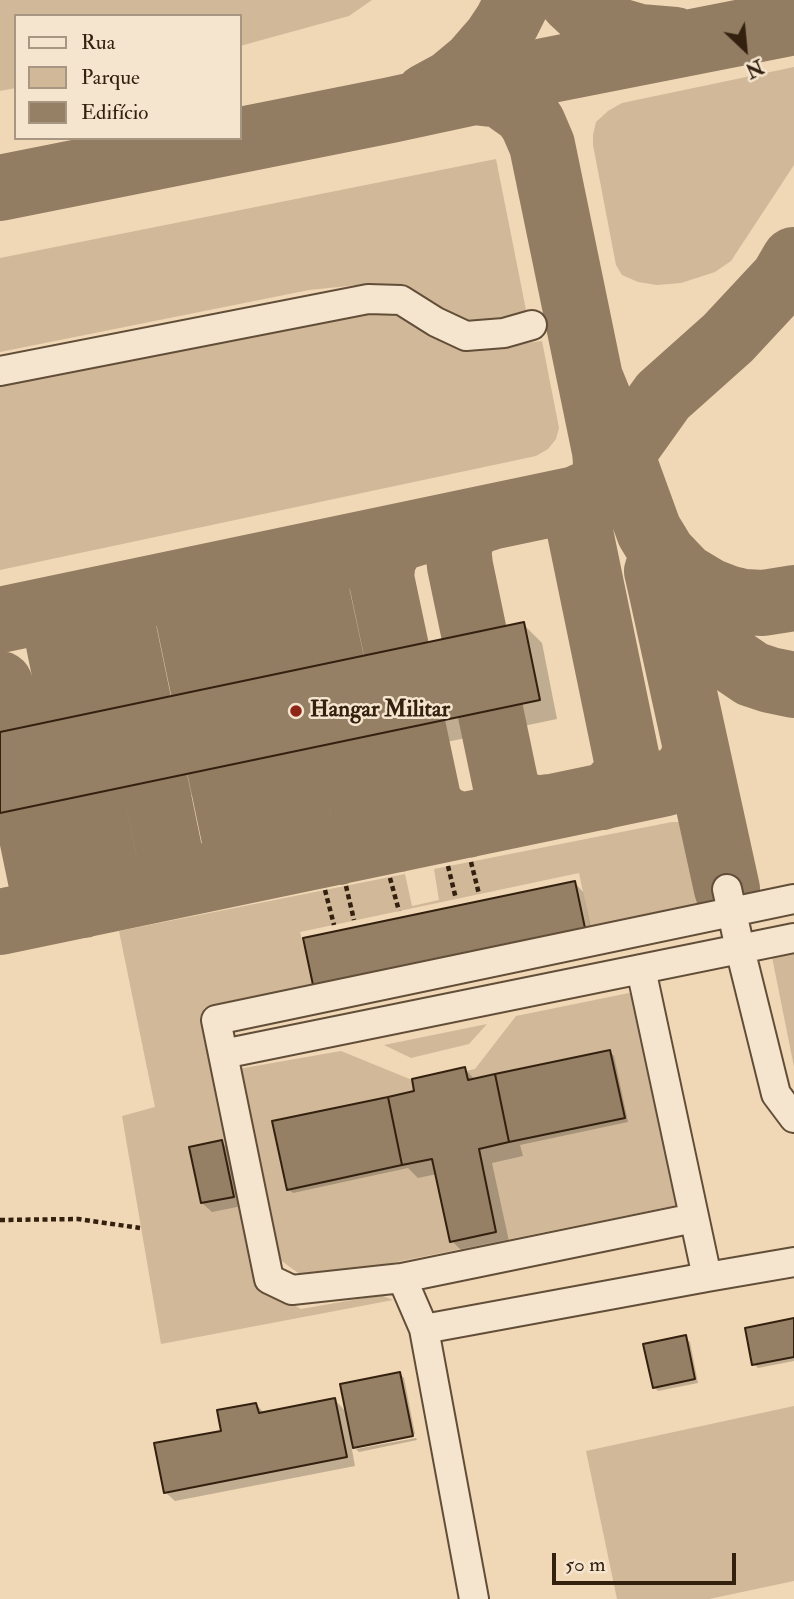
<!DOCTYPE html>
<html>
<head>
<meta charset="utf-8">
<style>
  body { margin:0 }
  #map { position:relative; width:794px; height:1599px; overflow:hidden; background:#f0d7b5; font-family:"IM FELL Double Pica",serif }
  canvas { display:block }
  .legend { position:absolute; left:14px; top:14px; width:228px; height:126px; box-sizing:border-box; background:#f5e5cf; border:2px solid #a79682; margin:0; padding:9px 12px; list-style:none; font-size:21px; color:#33200f }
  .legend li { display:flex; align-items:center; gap:14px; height:35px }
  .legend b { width:35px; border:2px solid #a79682 }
  .north { position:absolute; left:710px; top:14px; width:70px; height:70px; -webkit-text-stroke:5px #f5e5cf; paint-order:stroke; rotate:154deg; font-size:19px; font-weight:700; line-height:28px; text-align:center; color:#33200f }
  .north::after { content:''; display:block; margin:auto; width:24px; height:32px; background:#33200f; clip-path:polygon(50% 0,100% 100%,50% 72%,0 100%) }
  .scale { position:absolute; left:552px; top:1553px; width:184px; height:32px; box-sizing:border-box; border:4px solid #33200f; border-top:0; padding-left:9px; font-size:21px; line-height:24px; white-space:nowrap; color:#33200f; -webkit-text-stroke:5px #f5e5cf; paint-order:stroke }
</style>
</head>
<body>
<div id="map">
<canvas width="794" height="1599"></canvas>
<ul class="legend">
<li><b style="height:9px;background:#f5e5cf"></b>Rua</li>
<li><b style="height:19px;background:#d0b899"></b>Parque</li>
<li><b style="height:19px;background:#957f65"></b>Edifício</li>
</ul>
<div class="north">N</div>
<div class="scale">50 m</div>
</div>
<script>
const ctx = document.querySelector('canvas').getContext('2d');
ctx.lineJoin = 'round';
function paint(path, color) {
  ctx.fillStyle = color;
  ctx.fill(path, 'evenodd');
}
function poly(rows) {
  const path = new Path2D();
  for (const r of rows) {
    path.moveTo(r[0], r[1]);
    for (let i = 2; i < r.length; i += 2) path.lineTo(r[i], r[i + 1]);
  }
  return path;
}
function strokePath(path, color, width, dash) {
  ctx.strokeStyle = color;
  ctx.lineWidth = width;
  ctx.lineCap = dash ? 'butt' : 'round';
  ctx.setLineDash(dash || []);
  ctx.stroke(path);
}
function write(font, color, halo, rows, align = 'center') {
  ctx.font = font + ' "IM FELL Double Pica",serif';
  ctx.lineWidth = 5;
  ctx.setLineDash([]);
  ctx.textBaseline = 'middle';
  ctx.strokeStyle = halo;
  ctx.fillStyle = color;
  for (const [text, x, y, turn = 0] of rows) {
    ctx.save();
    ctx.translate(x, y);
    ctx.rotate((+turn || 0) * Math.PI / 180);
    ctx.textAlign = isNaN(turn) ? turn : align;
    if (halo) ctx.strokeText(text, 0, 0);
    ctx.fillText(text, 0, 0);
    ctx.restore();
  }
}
const green = poly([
  [0,0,372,0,349,16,240,46,240,16,16,16,16,88,0,91],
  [794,67,794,165,731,261,715,272,681,283,657,285,638,282,622,275,616,265,593,145,593,135,596,122,608,111,622,103],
  [496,159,526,310,508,319,488,324,453,321,410,293,368,284,309,290,0,352,0,258],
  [380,307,509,345,542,341,559,428,556,439,548,449,536,456,0,570,0,380],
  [672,822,679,822,686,826,690,833,705,902,590,926,579,873,300,932,314,985,204,1008,257,1285,301,1309,381,1295,393,1300,161,1344,122,1116,155,1107,119,931,405,874,412,906,439,900,434,869],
  [794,948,794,1067,771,952],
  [634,992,678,1205,308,1280,272,1254,238,1069,341,1051,417,1082,475,1069,516,1016],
  [487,1024,469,1044,411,1058,384,1045],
  [794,1406,794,1581,709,1599,617,1599,586,1451]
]);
const shadow = poly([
  [523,624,542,643,557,719,0,835,0,734],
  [574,882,583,892,593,937,324,994,315,984],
  [610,1052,614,1056,628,1122,520,1145,523,1156,492,1163,510,1246,466,1255,452,1241,437,1174,418,1178,408,1168,293,1193,288,1189,416,1092,465,1069,475,1080],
  [222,1142,231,1152,242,1206,212,1212,202,1203],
  [794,1320,794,1361,758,1368,754,1364],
  [685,1337,690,1342,698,1383,658,1391,654,1387],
  [400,1374,404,1378,415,1434,355,1446,355,1448,351,1444,355,1466,175,1501,165,1492,223,1432,256,1404,265,1414,335,1400,347,1413],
  [416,1438,417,1440,359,1452,356,1449]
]);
const taxiway = poly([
  [572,0,588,15,612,29,639,37,675,40],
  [474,92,501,95,525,112,533,124,542,145,590,378,621,454,649,531,663,554,684,576,709,591,727,598,744,602,763,603,794,598],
  [427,96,451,83,475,63,495,40,507,22,518,0],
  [0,188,391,110,474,92,516,81,545,71,794,22],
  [491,517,475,522,465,532,458,548,460,566,506,786,511,796,517,802,525,805,535,809,550,807],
  [419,532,403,537,393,543,383,559,381,577,429,803,440,817,456,824,467,825],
  [348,548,334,553,326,560,320,568,316,581,317,595,364,814,369,825,381,835,399,839],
  [281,562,268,566,262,572,256,580,252,591,255,617,299,826,303,835,309,843,317,848,326,851,338,852],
  [657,571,662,593,665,597,701,633,730,659,752,674,770,680,794,685],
  [215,575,206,579,193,591,187,610,190,624,235,840,242,853,249,859,258,863,273,865],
  [149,589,141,592,130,603,125,611,123,628,170,855,179,869,185,873,196,878,210,878],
  [662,593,727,889],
  [87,603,74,608,64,617,58,634,59,644,105,867,109,876,122,887,131,892,143,892],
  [0,620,576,499,592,492,600,485,605,475,606,462,605,451,590,378],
  [0,684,42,885,49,894,64,904,70,906,83,905],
  [602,797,612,791,622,780,626,770,627,760,579,527,580,515,608,473,663,396,728,338,783,279,794,260],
  [0,922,662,784,676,780,685,773,692,762,696,748]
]);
const building = poly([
  [524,622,540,700,0,813,0,732,524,622],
  [575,881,585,928,313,985,303,938,575,881],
  [610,1050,625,1118,509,1142,495,1074,610,1050],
  [465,1067,468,1080,495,1074,509,1142,479,1149,496,1232,450,1242,432,1159,402,1165,388,1097,414,1091,412,1079,465,1067],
  [388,1097,402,1165,287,1190,272,1121,388,1097],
  [222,1140,234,1197,201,1203,189,1147,222,1140],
  [794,1318,794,1357,752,1365,745,1328,794,1318],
  [686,1335,695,1379,653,1388,643,1344,686,1335],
  [400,1372,413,1436,353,1448,340,1384,400,1372],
  [335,1398,347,1457,164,1493,154,1443,221,1431,217,1410,256,1403,259,1413,335,1398]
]);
const path = poly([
  [471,862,479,894],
  [448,866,456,899],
  [390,878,399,911],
  [346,886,354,920],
  [325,890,334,925],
  [0,1220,78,1219,140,1228]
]);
const minor = poly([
  [0,371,368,299,401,300,436,322,466,336,504,333,532,325],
  [727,889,740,949,776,1094,794,1118],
  [223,1054,794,938],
  [707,1277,794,1262],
  [402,1278,694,1218],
  [424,1329,707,1277,641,969],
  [474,1599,424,1329,402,1278,292,1290,269,1279,216,1020,794,899]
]);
const markers = [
  [296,711,7,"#8f2418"]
];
const poiNames = [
  ["Hangar Militar",310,711]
];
paint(green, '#d0b899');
paint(shadow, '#0003');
strokePath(taxiway, '#927c62', 66);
paint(building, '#957f65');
strokePath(building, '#33200f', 2);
strokePath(minor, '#624e38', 32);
strokePath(path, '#33200f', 4.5, [5, 3.5]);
strokePath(minor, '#f5e5cf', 28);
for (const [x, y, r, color] of markers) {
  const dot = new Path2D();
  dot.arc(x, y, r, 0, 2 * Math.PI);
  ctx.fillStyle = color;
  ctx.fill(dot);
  strokePath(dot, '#f5e5cf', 2.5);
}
write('bold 23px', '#33200f', '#f5e5cf', poiNames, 'left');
</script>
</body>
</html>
